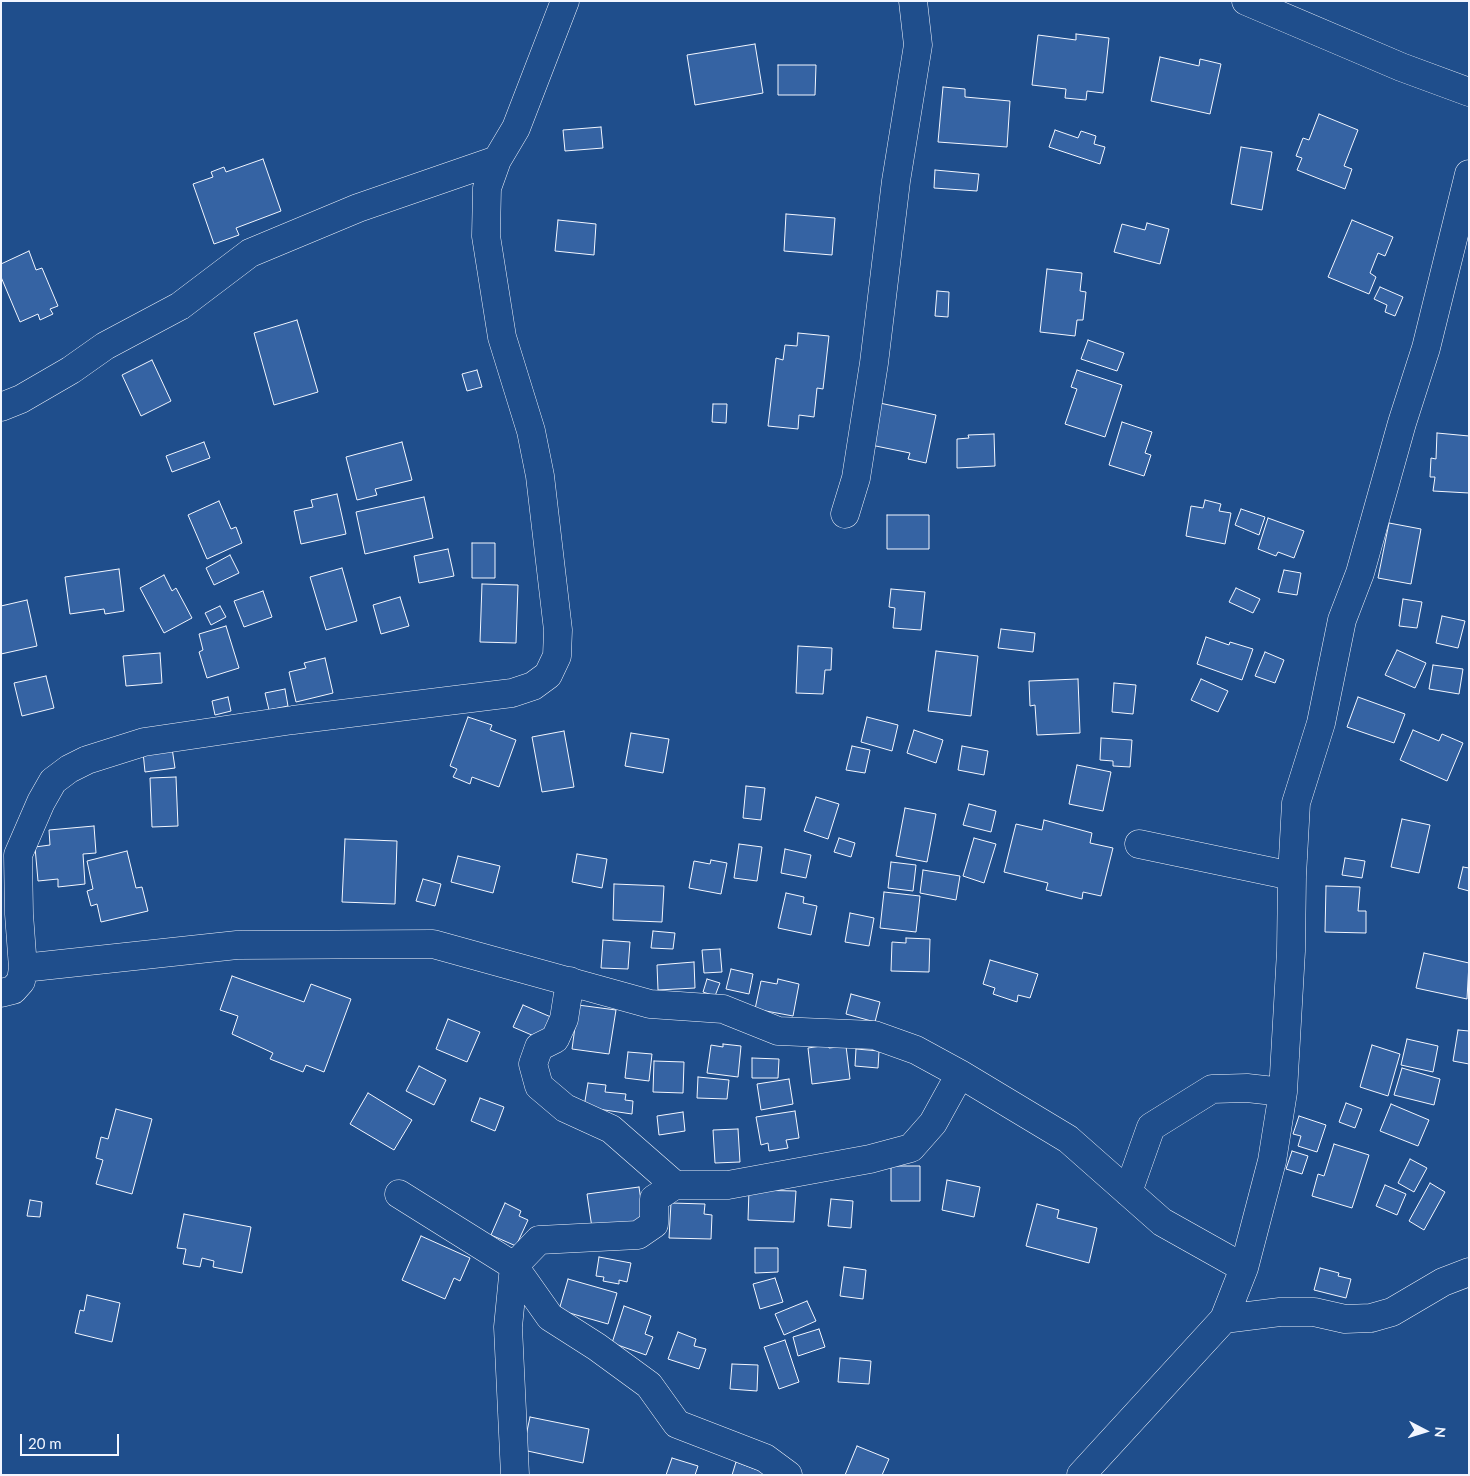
<!DOCTYPE html>
<html>
<head>
<meta charset="utf-8">
<style>
  body { margin:0 }
  #map { position:relative; width:1470px; height:1476px; overflow:hidden; background:#1f4e8c; font-family:Lato,sans-serif }
  canvas { display:block }
  .frame { position:absolute; inset:0; border:2px solid #f2f6ff; pointer-events:none }
  .north { position:absolute; left:1400px; top:1406px; width:50px; height:50px; -webkit-text-stroke:4px #1f4e8c; paint-order:stroke; rotate:95deg; font-size:14px; font-weight:700; line-height:20px; text-align:center; color:#f2f6ff }
  .north::after { content:''; display:block; margin:auto; width:18px; height:22px; background:#f2f6ff; clip-path:polygon(50% 0,100% 100%,50% 72%,0 100%) }
  .scale { position:absolute; left:20px; top:1434px; width:99px; height:22px; box-sizing:border-box; border:2px solid #f2f6ff; border-top:0; padding-left:6px; font-size:15px; line-height:18px; white-space:nowrap; color:#f2f6ff; -webkit-text-stroke:4px #1f4e8c; paint-order:stroke }
</style>
</head>
<body>
<div id="map">
<canvas width="1470" height="1476"></canvas>
<div class="frame"></div>
<div class="north">N</div>
<div class="scale">20 m</div>
</div>
<script>
const ctx = document.querySelector('canvas').getContext('2d');
ctx.lineJoin = 'round';
function paint(path, color) {
  ctx.fillStyle = color;
  ctx.fill(path, 'evenodd');
}
function poly(rows) {
  const path = new Path2D();
  for (const r of rows) {
    path.moveTo(r[0], r[1]);
    for (let i = 2; i < r.length; i += 2) path.lineTo(r[i], r[i + 1]);
  }
  return path;
}
function strokePath(path, color, width, dash) {
  ctx.strokeStyle = color;
  ctx.lineWidth = width;
  ctx.lineCap = dash ? 'butt' : 'round';
  ctx.setLineDash(dash || []);
  ctx.stroke(path);
}
const building = poly([
  [1076,34,1109,38,1103,93,1087,91,1086,100,1065,98,1066,89,1032,85,1038,35,1076,40,1076,34],
  [755,44,763,93,695,105,687,55,755,44],
  [1160,57,1199,66,1200,59,1221,64,1210,114,1151,101,1160,57],
  [778,65,816,65,815,95,778,95,778,65],
  [943,87,965,89,965,97,1010,101,1007,147,938,142,943,87],
  [1319,114,1358,130,1344,166,1352,169,1345,189,1297,170,1302,158,1296,156,1303,138,1309,140,1319,114],
  [601,127,603,148,565,151,563,130,601,127],
  [1055,130,1078,138,1081,131,1096,136,1094,144,1105,147,1100,164,1049,147,1055,130],
  [1241,147,1272,152,1262,210,1231,204,1241,147],
  [263,159,281,211,236,228,239,235,214,244,193,184,213,177,211,172,224,167,226,172,263,159],
  [935,170,979,174,977,191,934,188,935,170],
  [786,214,835,218,832,255,784,251,786,214],
  [558,220,596,224,594,255,555,251,558,220],
  [1352,220,1393,237,1385,256,1378,253,1370,273,1376,277,1369,294,1328,277,1352,220],
  [1147,223,1169,229,1160,264,1114,252,1122,224,1145,230,1147,223],
  [29,251,36,270,42,268,58,306,50,309,53,314,40,320,38,314,20,322,1,277,1,264,29,251],
  [1047,269,1082,273,1080,291,1086,292,1083,320,1077,320,1075,336,1040,332,1047,269],
  [1380,287,1403,297,1395,316,1385,312,1387,305,1374,299,1380,287],
  [937,291,949,292,948,317,935,316,937,291],
  [297,320,318,392,274,405,254,333,297,320],
  [798,333,829,336,823,389,817,388,814,417,799,415,798,429,768,426,776,358,783,360,785,345,797,346,798,333],
  [1088,340,1124,353,1117,371,1081,359,1088,340],
  [152,360,171,401,141,416,122,375,152,360],
  [477,370,482,387,467,391,462,374,477,370],
  [1077,370,1122,385,1105,437,1065,424,1077,389,1071,387,1077,370],
  [875,402,936,415,926,463,908,459,910,453,866,444,875,402],
  [713,404,727,404,726,423,712,422,713,404],
  [1122,422,1152,432,1145,453,1151,455,1144,476,1109,465,1122,422],
  [1437,433,1469,436,1469,493,1433,491,1435,477,1430,477,1431,458,1436,459,1437,433],
  [994,434,995,466,957,468,957,439,969,438,968,435,994,434],
  [204,442,210,458,172,472,166,456,204,442],
  [402,442,412,480,375,489,377,495,357,500,346,457,402,442],
  [337,494,346,534,301,544,294,511,313,507,311,500,337,494],
  [424,497,433,538,365,554,356,512,424,497],
  [1205,500,1221,504,1219,511,1231,513,1225,544,1186,536,1191,506,1203,508,1205,500],
  [219,501,231,529,236,527,242,543,207,559,188,515,219,501],
  [1241,509,1265,517,1259,535,1235,525,1241,509],
  [887,515,929,515,929,549,887,549,887,515],
  [1268,518,1304,531,1294,558,1278,552,1276,556,1258,549,1268,518],
  [1389,523,1421,529,1411,584,1378,578,1389,523],
  [472,543,495,543,495,578,472,578,472,543],
  [448,549,454,576,419,583,414,556,448,549],
  [230,555,239,573,214,585,206,568,230,555],
  [342,568,357,621,326,630,310,577,342,568],
  [119,569,124,611,105,614,104,609,70,614,65,577,119,569],
  [1284,570,1301,573,1297,595,1278,592,1284,570],
  [164,575,172,591,176,588,192,618,164,633,140,588,164,575],
  [482,584,518,585,516,643,480,642,482,584],
  [1236,588,1260,599,1253,613,1229,602,1236,588],
  [891,589,925,592,921,630,893,628,895,608,889,607,891,589],
  [263,591,272,617,244,627,234,601,263,591],
  [400,597,409,626,381,634,373,605,400,597],
  [1403,599,1422,602,1417,628,1399,626,1403,599],
  [27,600,37,646,1,654,1,606,27,600],
  [220,606,226,617,211,625,205,613,220,606],
  [1442,616,1465,621,1458,648,1436,643,1442,616],
  [226,626,239,668,207,678,199,652,203,650,199,634,226,626],
  [1001,629,1035,633,1033,652,998,648,1001,629],
  [1206,637,1229,645,1230,642,1253,649,1242,680,1197,664,1206,637],
  [798,646,832,648,831,670,825,670,823,694,796,693,798,646],
  [1397,650,1426,663,1415,688,1385,675,1397,650],
  [936,651,978,656,971,716,928,711,936,651],
  [1265,652,1284,660,1275,683,1255,676,1265,652],
  [160,653,162,683,126,686,123,656,160,653],
  [325,658,333,693,296,702,289,672,306,668,304,663,325,658],
  [1433,665,1463,669,1459,694,1429,689,1433,665],
  [46,676,54,708,22,716,14,683,46,676],
  [1078,679,1080,733,1037,735,1035,705,1030,706,1029,681,1078,679],
  [1201,679,1228,691,1218,712,1191,700,1201,679],
  [1114,683,1136,685,1133,714,1112,712,1114,683],
  [285,689,288,706,269,710,265,693,285,689],
  [228,697,231,711,215,715,212,701,228,697],
  [1358,697,1405,714,1394,743,1347,727,1358,697],
  [468,717,492,725,490,730,516,740,499,787,472,777,470,784,453,777,457,769,450,766,468,717],
  [867,717,898,725,892,751,861,742,867,717],
  [914,730,943,740,936,763,907,753,914,730],
  [1413,730,1439,741,1442,734,1463,743,1447,781,1400,760,1413,730],
  [564,731,574,787,542,792,532,737,564,731],
  [631,733,669,739,663,773,625,766,631,733],
  [1101,738,1132,740,1130,767,1113,766,1113,761,1100,760,1101,738],
  [852,746,870,750,865,773,846,770,852,746],
  [962,746,988,751,984,775,958,770,962,746],
  [172,748,175,768,145,772,143,752,172,748],
  [1077,765,1111,772,1103,811,1069,804,1077,765],
  [176,777,178,826,152,827,150,778,176,777],
  [746,786,765,788,761,820,743,818,746,786],
  [816,797,839,804,828,839,804,831,816,797],
  [969,804,996,811,991,832,963,825,969,804],
  [905,808,936,814,927,862,896,856,905,808],
  [1402,819,1430,825,1419,873,1391,867,1402,819],
  [1044,820,1092,833,1090,843,1113,848,1101,896,1083,892,1082,899,1046,890,1048,883,1004,872,1016,824,1042,830,1044,820],
  [94,826,96,853,83,854,85,884,58,887,58,879,38,881,35,847,50,845,49,830,94,826],
  [839,838,855,843,851,857,834,852,839,838],
  [974,838,996,844,984,883,963,876,974,838],
  [345,839,397,841,395,904,342,902,345,839],
  [739,844,762,847,757,881,734,878,739,844],
  [785,849,811,855,806,878,781,873,785,849],
  [127,851,136,888,142,887,148,911,101,922,97,904,91,906,87,891,93,889,87,861,127,851],
  [577,854,607,859,602,888,572,882,577,854],
  [458,856,500,866,493,893,451,882,458,856],
  [1345,858,1365,861,1362,878,1342,875,1345,858],
  [711,860,727,863,721,894,689,888,694,861,710,864,711,860],
  [891,862,916,865,913,891,888,888,891,862],
  [1463,867,1469,868,1469,891,1458,888,1463,867],
  [923,870,960,876,956,900,920,893,923,870],
  [423,879,441,884,435,906,416,901,423,879],
  [614,884,664,886,662,922,613,920,614,884],
  [1326,886,1360,887,1358,911,1366,911,1366,933,1325,932,1326,886],
  [884,892,920,896,916,932,880,928,884,892],
  [786,893,804,897,803,903,817,906,811,935,778,928,786,893],
  [850,913,874,918,869,946,845,942,850,913],
  [653,931,675,933,673,949,651,948,653,931],
  [906,938,930,939,929,972,891,971,892,942,906,943,906,938],
  [603,940,630,942,628,969,601,968,603,940],
  [720,949,722,972,704,973,702,950,720,949],
  [1424,953,1469,963,1467,999,1416,988,1424,953],
  [990,960,1038,974,1030,998,1018,995,1017,1002,993,994,995,988,983,984,990,960],
  [694,962,695,988,658,990,657,965,694,962],
  [731,969,753,974,749,994,726,989,731,969],
  [232,976,304,1002,311,984,351,999,324,1072,306,1065,303,1072,270,1059,273,1053,232,1034,238,1016,220,1010,232,976],
  [707,979,720,983,715,996,703,992,707,979],
  [778,979,799,984,793,1016,755,1009,761,981,777,984,778,979],
  [851,994,880,1002,875,1022,846,1014,851,994],
  [523,1005,551,1017,541,1039,513,1027,523,1005],
  [578,1005,616,1010,609,1054,572,1049,578,1005],
  [448,1019,480,1032,467,1062,436,1049,448,1019],
  [1458,1030,1469,1031,1469,1064,1453,1061,1458,1030],
  [1407,1039,1438,1046,1433,1072,1401,1065,1407,1039],
  [723,1044,741,1046,738,1077,707,1073,711,1045,723,1047,723,1044],
  [828,1045,829,1048,846,1046,850,1079,812,1084,808,1048,828,1045],
  [1372,1045,1400,1054,1388,1096,1360,1087,1372,1045],
  [856,1049,879,1051,878,1068,855,1066,856,1049],
  [628,1052,652,1054,649,1081,625,1078,628,1052],
  [752,1058,779,1059,778,1078,752,1078,752,1058],
  [654,1061,684,1062,683,1093,653,1092,654,1061],
  [419,1066,446,1080,434,1105,406,1091,419,1066],
  [1402,1068,1440,1079,1434,1105,1394,1095,1402,1068],
  [698,1077,729,1080,727,1099,697,1098,698,1077],
  [789,1079,793,1104,761,1110,757,1084,789,1079],
  [588,1083,606,1085,605,1092,626,1094,625,1100,633,1101,632,1114,584,1107,588,1083],
  [368,1093,412,1120,394,1150,350,1124,368,1093],
  [480,1098,504,1107,495,1131,471,1121,480,1098],
  [1346,1103,1362,1109,1355,1128,1339,1122,1346,1103],
  [1391,1104,1429,1120,1418,1146,1380,1131,1391,1104],
  [116,1109,152,1119,132,1194,96,1184,103,1160,96,1158,101,1137,108,1139,116,1109],
  [795,1111,799,1138,786,1140,788,1148,769,1151,768,1143,761,1145,756,1117,795,1111],
  [683,1112,685,1131,659,1135,657,1116,683,1112],
  [1299,1116,1326,1125,1317,1152,1298,1146,1301,1136,1293,1134,1299,1116],
  [738,1129,740,1162,715,1163,713,1130,738,1129],
  [1334,1144,1369,1155,1352,1208,1312,1196,1318,1174,1324,1176,1334,1144],
  [1292,1151,1308,1156,1302,1174,1286,1169,1292,1151],
  [1410,1159,1427,1168,1414,1192,1398,1183,1410,1159],
  [891,1166,920,1166,920,1201,891,1201,891,1166],
  [947,1180,980,1187,974,1217,942,1210,947,1180],
  [1430,1183,1445,1192,1424,1230,1409,1221,1430,1183],
  [1385,1185,1406,1194,1397,1215,1376,1206,1385,1185],
  [639,1187,644,1221,592,1228,587,1194,639,1187],
  [749,1190,796,1191,794,1222,748,1220,749,1190],
  [831,1199,853,1201,851,1228,828,1226,831,1199],
  [30,1200,42,1202,40,1217,27,1216,30,1200],
  [505,1203,521,1211,519,1216,528,1220,516,1246,491,1235,505,1203],
  [671,1203,705,1204,704,1214,712,1215,711,1239,669,1238,671,1203],
  [1037,1204,1059,1210,1057,1218,1097,1228,1089,1263,1026,1246,1037,1204],
  [184,1214,251,1227,242,1273,213,1267,214,1261,202,1258,200,1267,183,1264,186,1249,177,1248,184,1214],
  [421,1236,470,1258,460,1281,454,1278,445,1299,402,1280,421,1236],
  [755,1248,778,1248,778,1272,755,1273,755,1248],
  [599,1257,631,1263,627,1282,619,1280,619,1284,603,1281,604,1277,596,1276,599,1257],
  [844,1267,866,1270,863,1299,840,1296,844,1267],
  [1320,1268,1339,1273,1338,1276,1351,1279,1346,1298,1314,1290,1320,1268],
  [775,1278,783,1302,760,1309,753,1284,775,1278],
  [568,1279,617,1293,608,1324,559,1310,568,1279],
  [87,1295,120,1303,112,1342,75,1333,80,1310,84,1311,87,1295],
  [807,1301,816,1321,784,1335,775,1314,807,1301],
  [624,1306,651,1316,645,1334,653,1337,646,1355,612,1343,624,1306],
  [819,1329,825,1347,798,1356,793,1337,819,1329],
  [678,1332,696,1339,694,1346,706,1349,699,1369,668,1359,678,1332],
  [785,1340,799,1382,779,1389,764,1347,785,1340],
  [840,1358,871,1361,869,1384,838,1382,840,1358],
  [732,1364,758,1365,757,1391,730,1389,732,1364],
  [530,1417,589,1429,583,1463,523,1450,530,1417],
  [857,1446,889,1459,882,1475,845,1475,857,1446],
  [672,1458,698,1466,695,1475,666,1475,672,1458],
  [736,1462,763,1472,762,1475,732,1475,736,1462]
]);
const minor = poly([
  [1246,1,1401,67,1469,92],
  [1,407,21,399,71,370,105,346,180,306,250,253,358,208,497,160],
  [845,514,856,478,874,363,896,181,918,45,913,1],
  [1139,844,1292,876],
  [23,968,237,945,433,944,650,1004,723,1009,778,1031,874,1035,916,1050,960,1074,1068,1139,1162,1222,1244,1268],
  [570,981,564,1019,555,1039,539,1047,533,1064,539,1086,565,1108,611,1129,675,1185],
  [1,993,13,990,21,981,23,968,19,914,18,855,41,802,53,781,69,769,87,760,144,742,293,720,512,693,533,686,548,675,557,656,558,630,540,476,531,431,502,337,486,236,487,188,497,160,516,128,565,1],
  [1128,1192,1151,1127,1212,1089,1247,1088,1283,1092],
  [399,1194,514,1266,550,1317,597,1347,649,1385,677,1424,765,1458,788,1475],
  [1224,1319,1280,1312,1314,1312,1345,1319,1371,1318,1392,1312,1443,1282,1469,1272],
  [515,1475,508,1327,514,1266,539,1240,638,1235,654,1224,654,1199,675,1185,728,1185,870,1159,911,1148,933,1123,960,1074],
  [1081,1475,1224,1319,1244,1268,1272,1161,1283,1092,1291,951,1292,876,1296,803,1321,723,1342,620,1360,573,1402,423,1426,348,1469,174]
]);
paint(building, '#3563a3');
strokePath(building, '#f2f6ff', 1);
strokePath(minor, '#f2f6ff', 29);
strokePath(minor, '#1f4e8c', 28);
</script>
</body>
</html>
